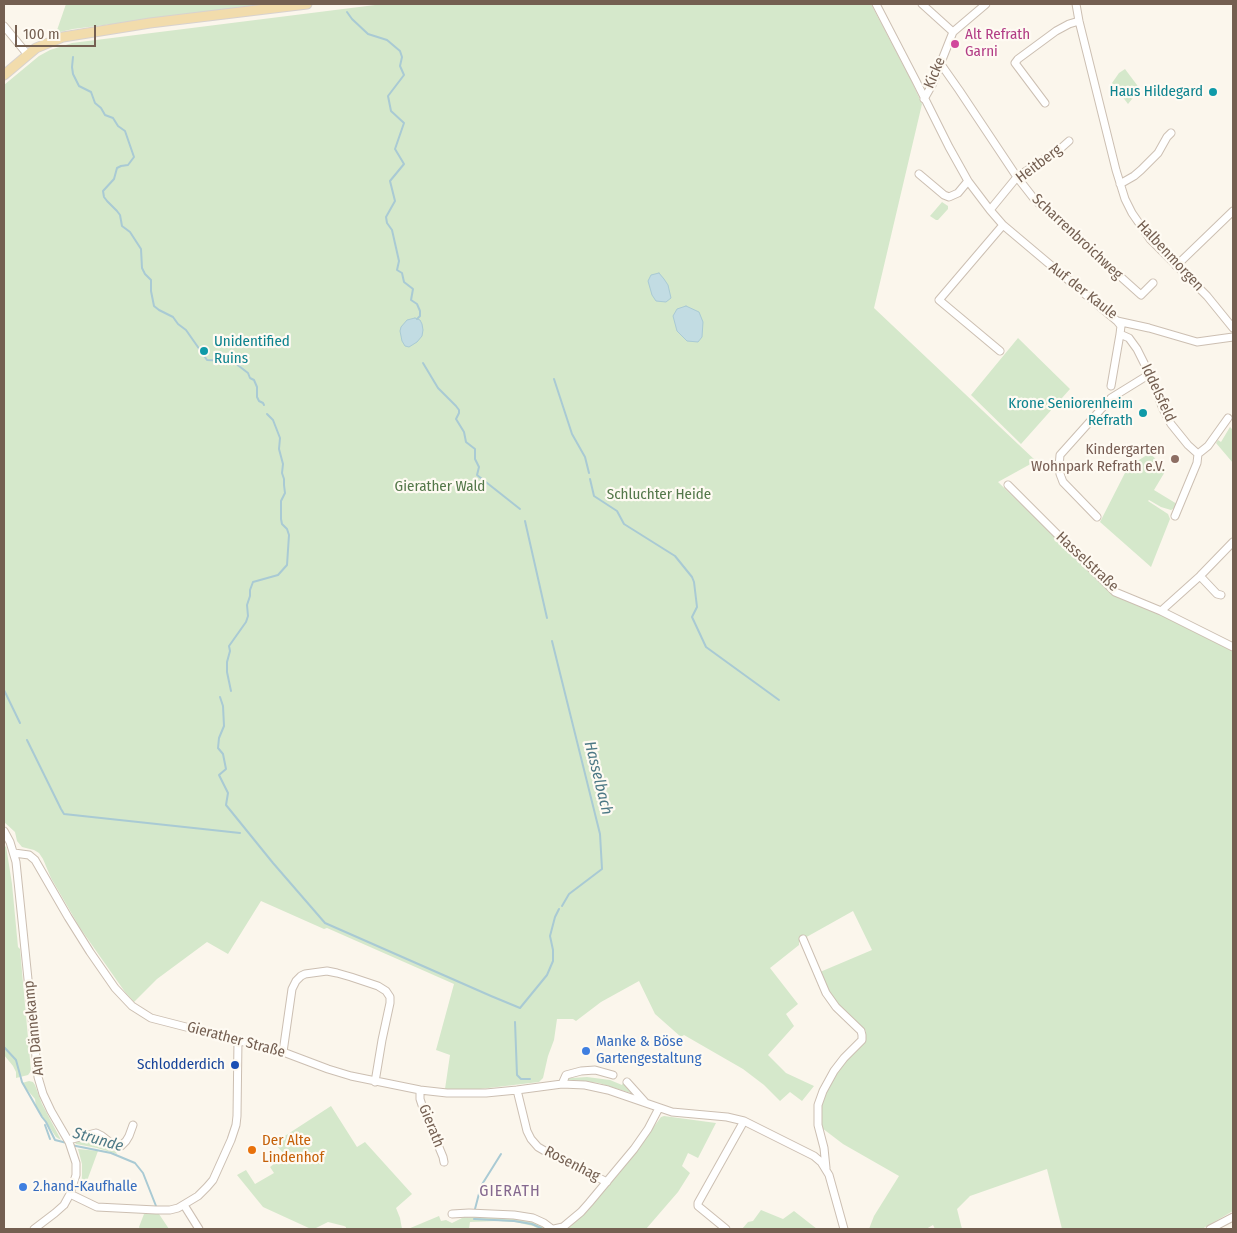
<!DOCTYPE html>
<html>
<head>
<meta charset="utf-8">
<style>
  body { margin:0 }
  #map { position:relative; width:1237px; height:1233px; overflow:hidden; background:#fbf6ec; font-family:"Fira Sans Condensed",sans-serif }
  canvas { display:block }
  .frame { position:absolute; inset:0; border:5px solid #745f51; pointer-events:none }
  .scale { position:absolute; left:15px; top:25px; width:81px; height:22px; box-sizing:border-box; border:2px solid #745f51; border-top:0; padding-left:6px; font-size:15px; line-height:18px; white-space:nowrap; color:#745f51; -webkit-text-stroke:4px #fefaf2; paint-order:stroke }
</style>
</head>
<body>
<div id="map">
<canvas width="1237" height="1233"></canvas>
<div class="frame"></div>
<div class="scale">100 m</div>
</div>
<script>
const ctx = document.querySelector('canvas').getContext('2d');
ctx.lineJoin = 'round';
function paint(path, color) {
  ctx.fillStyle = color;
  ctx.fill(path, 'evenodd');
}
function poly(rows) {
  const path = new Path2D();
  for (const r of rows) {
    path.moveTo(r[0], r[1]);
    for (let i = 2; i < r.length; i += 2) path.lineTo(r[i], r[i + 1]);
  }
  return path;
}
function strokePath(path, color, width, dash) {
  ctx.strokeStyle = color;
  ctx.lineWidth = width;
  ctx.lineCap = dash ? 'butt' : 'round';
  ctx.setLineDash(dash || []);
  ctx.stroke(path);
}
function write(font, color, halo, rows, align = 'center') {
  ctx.font = font + ' "Fira Sans Condensed",sans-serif';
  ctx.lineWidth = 4.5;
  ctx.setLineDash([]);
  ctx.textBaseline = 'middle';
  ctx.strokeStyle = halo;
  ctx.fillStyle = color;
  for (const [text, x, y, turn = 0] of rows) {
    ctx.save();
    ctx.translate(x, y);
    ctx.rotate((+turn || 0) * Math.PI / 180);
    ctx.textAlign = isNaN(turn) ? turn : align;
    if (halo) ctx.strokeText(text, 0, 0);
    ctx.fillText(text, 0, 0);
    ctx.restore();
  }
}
const green = poly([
  [66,4,270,4,73,29,56,33],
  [383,4,871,4,911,80,922,104,874,308,1036,461,998,482,1042,524,1098,576,1113,593,1167,616,1233,651,1233,1211,1202,1229,1062,1229,1047,1169,970,1196,957,1209,962,1229,935,1229,933,1225,926,1229,869,1229,874,1216,899,1176,843,1144,822,1128,821,1118,820,1106,825,1093,836,1073,847,1060,864,1042,866,1031,839,1005,829,991,820,972,872,950,853,911,803,939,799,942,799,945,770,968,798,1004,786,1014,794,1026,768,1055,786,1073,814,1086,802,1101,790,1092,780,1101,764,1085,743,1069,684,1035,681,1037,655,1014,639,981,601,1002,576,1021,573,1019,557,1019,554,1040,548,1056,543,1078,539,1082,480,1089,445,1089,450,1055,436,1050,454,984,327,928,324,929,261,901,228,954,207,942,157,979,134,1002,125,992,80,928,51,878,43,859,39,853,34,850,22,847,17,841,15,832,4,822,4,85,39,56,50,50,72,43],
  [1125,69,1140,89,1128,104,1112,83,1119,73],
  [942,202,948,206,948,209,938,220,936,220,930,216],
  [1018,338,1070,389,1021,444,971,395],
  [1230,427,1233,430,1233,463,1216,443,1218,440,1221,442],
  [1150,453,1166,470,1154,490,1177,504,1175,508,1171,510,1161,507,1149,500,1148,501,1168,514,1170,519,1151,567,1100,522,1128,467],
  [6,846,12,884,18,947,20,949,31,1071,28,1075,16,1078,16,1072,13,1066,4,1055,4,848],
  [570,1075,572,1078,587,1077,610,1080,622,1085,623,1082,634,1094,599,1083,583,1081,567,1080],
  [29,1081,33,1082,35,1085,42,1104,61,1140,56,1137,36,1107,35,1099,23,1085,22,1083],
  [331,1106,357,1147,365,1142,412,1194,396,1208,400,1218,402,1229,346,1229,346,1227,344,1226,328,1222,316,1228,311,1229,263,1207,237,1175,246,1170,255,1184,274,1173,270,1167,285,1155,274,1143],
  [664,1116,716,1123,698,1158,688,1153,682,1166,690,1173,678,1192,646,1229,567,1229,579,1219,608,1185,636,1151,661,1117],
  [96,1136,99,1137,115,1149,117,1154,97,1148,76,1144,74,1141],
  [78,1149,98,1151,84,1189,81,1183,82,1176,82,1164],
  [761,1210,783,1219,794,1211,817,1229,742,1229,748,1222,753,1221],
  [144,1214,159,1214,169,1229,140,1229,139,1227],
  [439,1216,441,1221,446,1220,452,1223,464,1217,510,1218,537,1223,543,1226,544,1229,539,1229,533,1226,515,1222,498,1221,470,1222,469,1229,408,1229]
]);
const water = poly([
  [659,273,664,279,668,285,671,298,666,302,656,301,652,295,648,281,651,275,659,273],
  [686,306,699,312,703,322,702,337,698,342,687,341,677,331,673,316,677,309,686,306],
  [415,318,420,320,422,324,423,330,422,336,417,342,409,347,405,346,402,341,400,331,401,327,407,320,415,318]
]);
const stream = poly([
  [347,12,352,19,368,34,387,40,400,51,402,57,400,66,404,75,388,96,391,111,404,123,395,149,404,164,390,181,395,201,386,217,387,223,392,230,399,261,397,270,402,273,404,282,413,289,411,300,417,304,420,311,420,316,417,319],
  [73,57,72,67,73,74,79,86,91,92,95,103,101,108,105,115,113,118,118,126,125,131,134,157,128,165,121,166,117,168,114,179,103,191,104,197,107,201,117,211,120,215,122,226,130,232,141,249,142,268,145,274,151,280,151,291,154,306,159,310,173,317,178,324,186,330,207,360,228,361,235,363,248,373,250,378,254,380,257,387,257,397,259,401,263,403,264,405],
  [423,363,438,388,456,406,459,410,459,413,456,419,464,432,466,442,475,449,475,459,479,467,477,475,520,509],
  [554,379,572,434,585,457,589,473],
  [590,479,594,496,617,511,624,524,675,556,692,577,694,582,697,607,692,617,706,647,779,700],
  [525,521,547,618],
  [552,641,600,834,602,869,569,894,562,906],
  [4,690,20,723],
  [231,691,227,672,227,662,230,651,229,646,246,622,248,616,247,605,250,596,250,590,253,582,278,575,287,565,289,535,287,529,282,524,281,519,281,501,285,493,284,485,284,479,282,473,283,464,279,449,280,438,273,420,267,414],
  [220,697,223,706,224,726,219,738,218,748,223,754,226,769,219,775,228,793,226,805,273,863,325,923,491,996,520,1008,547,975,553,961,553,950,550,936,555,917,559,909],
  [27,740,61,809,64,814,240,833],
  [515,1022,517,1075,521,1079,530,1079],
  [4,1047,16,1060,22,1082,42,1117,46,1122,55,1140,67,1143],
  [45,1125,50,1139],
  [71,1145,111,1153,135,1163,143,1173,156,1206],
  [475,1209,481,1186,501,1154],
  [474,1219,514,1221,532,1224,541,1228]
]);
const minor = poly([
  [876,4,916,81,949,147,968,181,990,210,1003,225,1117,321,1149,328,1197,342,1233,337],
  [922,4,953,32],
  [1076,4,1079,21,1116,170,1125,199,1132,213,1150,239,1207,296,1233,328],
  [4,26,28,55],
  [940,63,959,90,1017,177,1035,200,1141,295,1153,283],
  [924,99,932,85,953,32,986,4],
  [1045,103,1015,63,1018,59,1056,31,1069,24,1079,21],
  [919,174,944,195,949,197,958,193,968,181],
  [1120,184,1134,176,1141,170,1158,153,1167,137,1171,133],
  [990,210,1017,177,1060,149,1069,141],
  [1176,266,1233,211],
  [1120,334,1129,338,1137,349,1150,375,1163,409,1171,424,1188,445,1198,454],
  [1000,351,939,300,1003,225],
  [1111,386,1120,334,1121,326,1117,321],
  [1008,485,1115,592,1161,611,1233,647],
  [1175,516,1197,463,1198,454,1208,446,1228,418],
  [1097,517,1063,482,1060,474,1059,467,1060,455,1111,398,1145,377,1150,375],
  [1200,576,1217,594,1221,595],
  [1161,611,1200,576,1233,542],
  [4,831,10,842,16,862,38,1077,43,1094,51,1111,69,1142,76,1163,76,1175,70,1194,64,1205,55,1213,34,1229],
  [14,853,29,855,35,860,68,917,90,952,115,988,132,1006,151,1018,283,1052,328,1069,351,1076,420,1090,447,1093,486,1093,517,1090,562,1084,585,1085,608,1090,672,1112,727,1117,744,1121,814,1156,821,1162,829,1175,844,1229],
  [803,939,826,993,836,1007,861,1031,862,1035,862,1040,844,1058,834,1071,823,1091,818,1105,818,1125,824,1148,826,1168],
  [283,1052,292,989,296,981,301,976,305,974,327,971,337,973,351,977,378,986,386,991,390,997,390,1003,382,1040,375,1082],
  [627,1082,645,1102],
  [562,1084,566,1075,581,1071,595,1070,613,1075],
  [420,1090,420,1099,424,1111,443,1157,444,1162],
  [517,1090,527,1131,531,1139,538,1147,550,1154,607,1182],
  [68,1140,96,1133,102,1136,115,1146,121,1146,126,1141,129,1136,133,1125],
  [70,1194,97,1207,156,1210,170,1210,178,1208,198,1196,207,1187,213,1180,231,1140,236,1125,237,1116,238,1040],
  [184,1205,199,1229],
  [452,1214,469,1213,514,1215,533,1218,544,1223,552,1229],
  [554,1229,563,1227,581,1212,589,1203,634,1149,648,1129,659,1108],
  [726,1229,698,1206,698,1203,744,1121],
  [1210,1229,1233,1217]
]);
const major = poly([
  [4,75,36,48,63,37,150,23,307,4]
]);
const markers = [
  [955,44,5,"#d1479c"],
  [1213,92,5,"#0f9aa8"],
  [204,351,5,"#0f9aa8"],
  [1143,413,5,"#0f9aa8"],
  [1175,459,5,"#8d6e63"],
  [586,1051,5,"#3f7fe0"],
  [235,1065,5,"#1a4fb4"],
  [252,1150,5,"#e8710a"],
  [23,1187,5,"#3f7fe0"]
];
const hotelNames = [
  ["Alt Refrath",965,35],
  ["Garni",965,52]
];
const streetNames = [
  ["Kicke",935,73,-67],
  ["Heitberg",1039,164,-37],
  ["Scharrenbroichweg",1077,237,43],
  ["Halbenmorgen",1170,256,47],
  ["Auf der Kaule",1083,291,38],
  ["Iddelsfeld",1158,393,65],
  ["Hasselstraße",1087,562,43],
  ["Am Dännekamp",34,1028,-96],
  ["Gierather Straße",236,1040,15],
  ["Gierath",431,1126,68],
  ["Rosenhag",572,1164,27]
];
const cultureNames = [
  ["Haus Hildegard",1203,92],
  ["Unidentified",214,342,"left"],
  ["Ruins",214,359,"left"],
  ["Krone Seniorenheim",1133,404],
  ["Refrath",1133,421]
];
const educationNames = [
  ["Kindergarten",1165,450],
  ["Wohnpark Refrath e.V.",1165,467]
];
const parkNames = [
  ["Gierather Wald",440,487],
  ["Schluchter Heide",659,495]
];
const shopNames = [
  ["Manke & Böse",596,1042],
  ["Gartengestaltung",596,1059],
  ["2.hand-Kaufhalle",33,1187]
];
const transitNames = [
  ["Schlodderdich",225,1065]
];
const foodNames = [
  ["Der Alte",262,1141],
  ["Lindenhof",262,1158]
];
const waterNames = [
  ["Hasselbach",598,778,76],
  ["Strunde",98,1140,16]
];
const neighbourhoodNames = [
  ["GIERATH",510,1192]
];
paint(green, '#d5e8cb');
paint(water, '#c2dce3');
strokePath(water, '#a9cad4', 1);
strokePath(stream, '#a9cad4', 2);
strokePath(minor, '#ccbfb2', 9);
strokePath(major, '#d8d2ce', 11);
strokePath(minor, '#fff', 7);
strokePath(major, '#f2dcac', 9);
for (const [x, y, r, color] of markers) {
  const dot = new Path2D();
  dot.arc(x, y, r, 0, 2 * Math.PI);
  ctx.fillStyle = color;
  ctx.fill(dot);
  strokePath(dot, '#fefaf2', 2);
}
write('15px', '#b23c85', '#fefaf2', hotelNames, 'left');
write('15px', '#745f51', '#fefaf2', streetNames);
write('15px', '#0d838f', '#fefaf2', cultureNames, 'right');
write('15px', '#785e54', '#fefaf2', educationNames, 'right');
write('15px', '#54784a', '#fefaf2', parkNames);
write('15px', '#366cbe', '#fefaf2', shopNames, 'left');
write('15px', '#164399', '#fefaf2', transitNames, 'right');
write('15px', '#c56008', '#fefaf2', foodNames, 'left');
write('italic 16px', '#4c7885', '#fefaf2', waterNames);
ctx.letterSpacing = '1px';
write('16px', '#85698f', '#fefaf2', neighbourhoodNames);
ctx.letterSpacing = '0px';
</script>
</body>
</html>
